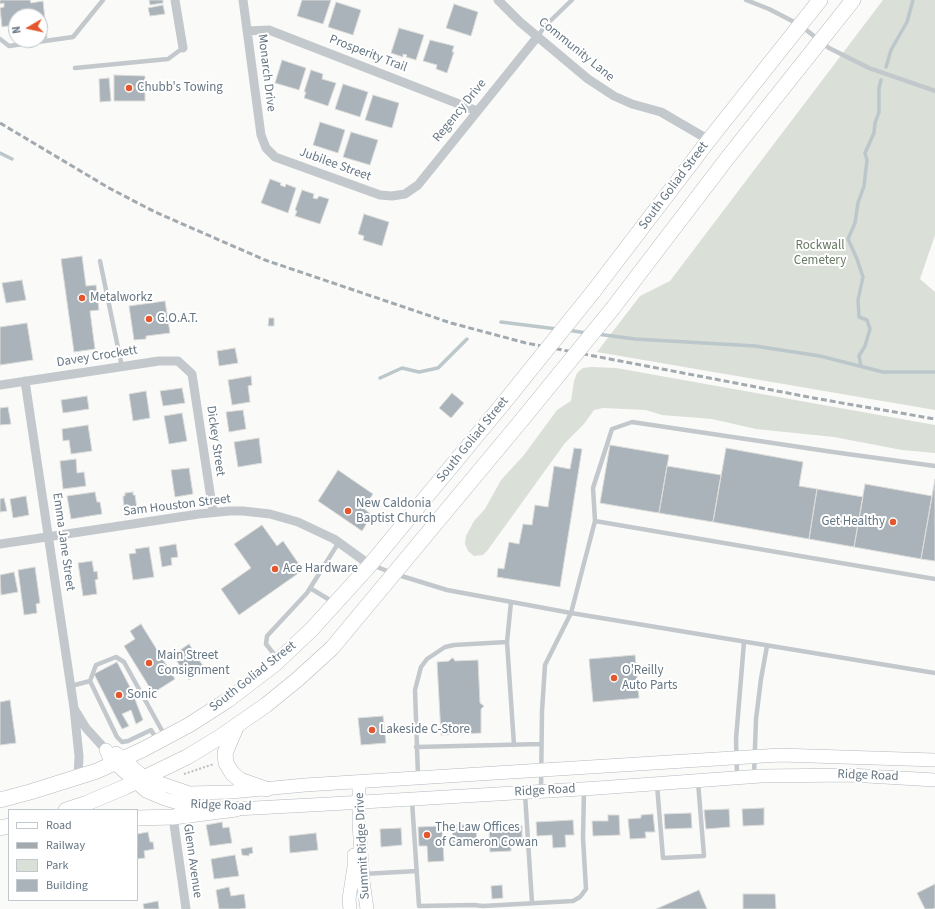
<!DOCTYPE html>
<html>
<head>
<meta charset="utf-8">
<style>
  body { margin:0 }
  #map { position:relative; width:935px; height:909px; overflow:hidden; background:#fafaf8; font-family:"Source Sans 3",sans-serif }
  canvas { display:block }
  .legend { position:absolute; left:8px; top:809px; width:130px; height:92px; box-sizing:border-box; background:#fff; border:1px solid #c1c8cd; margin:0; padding:5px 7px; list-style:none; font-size:12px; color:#657683 }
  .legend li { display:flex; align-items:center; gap:8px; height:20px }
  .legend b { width:20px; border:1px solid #c1c8cd }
  .north { position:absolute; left:8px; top:8px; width:40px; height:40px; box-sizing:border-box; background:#fff; border:1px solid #c1c8cd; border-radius:50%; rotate:261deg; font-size:11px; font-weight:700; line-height:16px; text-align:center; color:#657683 }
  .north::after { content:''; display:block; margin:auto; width:14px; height:18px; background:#e4572e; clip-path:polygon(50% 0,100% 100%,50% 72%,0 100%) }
</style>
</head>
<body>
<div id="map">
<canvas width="935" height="909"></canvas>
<ul class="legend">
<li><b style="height:5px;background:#fff"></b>Road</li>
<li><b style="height:5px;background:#a2aab0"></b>Railway</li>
<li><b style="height:11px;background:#dadfd7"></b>Park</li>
<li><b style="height:11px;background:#aab3b9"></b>Building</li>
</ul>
<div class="north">N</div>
</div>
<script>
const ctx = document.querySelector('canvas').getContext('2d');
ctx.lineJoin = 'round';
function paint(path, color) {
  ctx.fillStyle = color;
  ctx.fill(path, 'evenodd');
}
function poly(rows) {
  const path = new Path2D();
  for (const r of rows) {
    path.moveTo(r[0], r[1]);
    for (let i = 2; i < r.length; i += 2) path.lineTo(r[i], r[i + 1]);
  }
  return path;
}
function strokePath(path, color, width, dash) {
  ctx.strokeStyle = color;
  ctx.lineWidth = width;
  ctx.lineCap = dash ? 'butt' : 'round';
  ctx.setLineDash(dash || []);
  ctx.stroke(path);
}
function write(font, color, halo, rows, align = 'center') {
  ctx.font = font + ' "Source Sans 3",sans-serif';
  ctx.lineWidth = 4;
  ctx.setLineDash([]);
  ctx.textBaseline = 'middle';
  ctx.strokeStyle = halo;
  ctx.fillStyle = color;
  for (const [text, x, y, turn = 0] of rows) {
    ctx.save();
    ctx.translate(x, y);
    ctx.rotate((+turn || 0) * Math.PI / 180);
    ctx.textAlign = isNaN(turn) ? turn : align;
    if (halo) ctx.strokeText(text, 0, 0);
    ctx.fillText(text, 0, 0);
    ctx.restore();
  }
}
const green = poly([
  [883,0,935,0,935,235,920,279,935,292,935,410,597,352,640,296,670,281],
  [591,367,616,368,935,425,935,453,902,450,834,437,756,429,712,419,662,415,646,410,603,408,594,410,584,424,565,443,487,551,483,555,474,556,468,551,465,544,466,536,474,521,485,509,501,480,524,455,557,410,571,401,574,381,577,373,583,368]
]);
const stream = poly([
  [886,67,891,50,907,22,913,0],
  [0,153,12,159],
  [501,322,557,329],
  [567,330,587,333],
  [597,334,635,339,755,346,820,356,883,372,935,372],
  [861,366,859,356,865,346,870,329,867,320,859,317,858,300,863,277,857,259,848,239,855,223,858,203,864,186,867,160,865,153,874,133,875,123,879,112,879,88,881,80],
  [380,378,402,368,419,372,438,368,467,339]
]);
const building = poly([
  [0,0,30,0,31,3,43,1,47,38,40,39,40,16,16,16,16,40,30,40,15,42,13,25,2,27,0,8,4,7,4,3,0,4,0,0],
  [149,0,163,0,163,3,150,5,149,0],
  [302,0,331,0,323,24,297,16,302,0],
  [336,2,361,10,353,35,328,27,336,2],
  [454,4,478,12,471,36,446,28,454,4],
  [163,5,165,14,150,16,148,8,163,5],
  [399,28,424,35,416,60,406,57,407,55,403,54,403,57,391,53,399,28],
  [430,40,454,46,452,52,454,52,447,73,436,69,437,65,423,61,430,40],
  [282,60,306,68,299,90,275,83,282,60],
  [311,70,323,74,322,79,336,83,328,106,304,98,306,92,304,92,311,70],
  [114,75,145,76,145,101,114,101,114,75],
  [109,78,111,101,100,102,99,79,109,78],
  [343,84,368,92,360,117,335,109,343,84],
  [373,95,399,103,392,128,365,120,373,95],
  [320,122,345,130,338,153,313,145,320,122],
  [351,132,378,140,370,165,343,157,351,132],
  [270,179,281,183,280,185,285,187,286,184,296,188,288,213,261,203,270,179],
  [302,190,314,194,313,198,317,199,319,196,329,199,320,224,295,216,297,211,295,210,302,190],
  [364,214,389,222,382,246,363,240,364,236,358,234,364,214],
  [82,256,86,286,96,285,99,310,90,311,95,349,74,352,61,259,82,256],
  [22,280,26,300,6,303,2,283,22,280],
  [165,301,170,333,146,336,146,339,134,340,129,306,165,301],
  [269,318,274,318,274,326,268,326,269,318],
  [27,323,33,360,0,365,0,327,27,323],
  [235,348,238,363,219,366,217,351,235,348],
  [251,376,252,385,248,386,250,402,232,405,228,380,251,376],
  [182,388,185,403,163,406,160,391,182,388],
  [146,391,150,418,133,421,129,394,146,391],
  [452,393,464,403,451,418,439,408,452,393],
  [87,396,89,409,63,413,61,400,87,396],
  [8,407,11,424,0,425,0,408,8,407],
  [243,410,246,429,229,432,226,412,243,410],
  [182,413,187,441,169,444,164,416,182,413],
  [88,425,92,451,71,454,69,440,63,441,62,429,88,425],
  [259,438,262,463,238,467,234,442,259,438],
  [610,445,669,455,659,513,600,503,610,445],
  [574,448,582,449,560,587,497,577,498,568,504,569,509,542,519,544,523,524,532,525,535,505,548,507,554,466,570,469,574,448],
  [726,448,803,462,799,486,817,489,809,539,713,522,726,448],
  [76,459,77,473,84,472,86,486,63,489,60,461,76,459],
  [667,466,721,475,713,522,659,513,667,466],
  [189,468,193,494,175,497,171,470,189,468],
  [338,470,373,494,363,508,372,515,362,531,318,501,338,470],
  [935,479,935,561,921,559,935,479],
  [865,484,932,496,921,559,854,547,865,484],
  [817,489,863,497,854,547,809,539,817,489],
  [95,492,97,502,100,502,102,514,71,519,67,496,95,492],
  [133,492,133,495,135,495,137,509,135,509,135,512,126,513,126,510,124,511,123,496,125,496,125,493,133,492],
  [26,496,29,515,13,518,10,499,26,496],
  [4,498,7,511,0,512,0,499,4,498],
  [262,525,277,546,283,541,303,570,239,615,221,589,251,568,234,544,262,525],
  [176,544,178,557,171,558,172,565,162,567,159,547,176,544],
  [149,547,154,577,133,580,129,554,136,553,135,549,149,547],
  [92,561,94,572,97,571,98,579,95,580,97,594,83,596,78,563,92,561],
  [35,567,40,603,36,604,37,613,24,615,18,570,35,567],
  [14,572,18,592,1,595,0,575,14,572],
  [141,624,175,679,153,693,124,646,135,639,130,631,141,624],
  [189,644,205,669,189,680,173,655,189,644],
  [635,655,639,698,593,702,589,659,635,655],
  [452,658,454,659,455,661,478,660,480,703,484,706,481,709,481,733,441,735,437,662,449,661,452,658],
  [117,662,131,689,143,720,136,724,131,710,122,714,129,726,122,729,94,674,117,662],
  [10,700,16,743,0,745,0,702,10,700],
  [383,716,386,743,361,745,358,718,383,716],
  [764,808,764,825,743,826,742,809,764,808],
  [729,809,730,827,706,829,704,810,729,809],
  [691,813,692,828,665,829,664,814,691,813],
  [653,814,655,832,645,832,646,838,630,839,628,819,641,818,641,815,653,814],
  [608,815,619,815,620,835,593,836,592,821,608,821,608,815],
  [573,820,574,835,565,835,566,847,553,848,552,835,537,836,536,822,573,820],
  [222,822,223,828,229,827,232,843,210,846,206,825,222,822],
  [476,824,477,844,453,845,452,825,476,824],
  [442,826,444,861,428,862,427,846,419,846,418,827,442,826],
  [522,826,522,841,511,842,511,851,490,852,489,827,522,826],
  [401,828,402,845,381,847,380,829,401,828],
  [148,832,150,842,153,842,154,849,144,851,145,858,137,859,137,834,148,832],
  [316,833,318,850,290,853,289,836,316,833],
  [252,847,253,853,249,854,249,856,242,855,241,849,252,847],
  [235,855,239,876,214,879,211,859,235,855],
  [935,884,935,908,932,909,925,909,917,893,935,884],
  [502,885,503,898,492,899,491,886,502,885],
  [229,887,231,896,244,894,246,908,240,909,219,909,216,890,229,887],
  [699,890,707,909,656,909,699,890],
  [743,894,775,894,776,909,743,909,743,894],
  [158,901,159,909,144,909,143,904,158,901]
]);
const path = poly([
  [184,774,214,764]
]);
const lane = poly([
  [746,0,769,9,800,25,829,48,869,68,935,91],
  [538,36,545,26,572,0],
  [0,39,9,46,73,37,103,0],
  [75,68,168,59,183,48],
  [100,261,122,367],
  [595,521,593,488,612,429,632,422,833,452,935,466],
  [372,565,395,574,447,590,571,613,935,673],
  [310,588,333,602],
  [507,642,511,602],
  [277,658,266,644,267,636,307,593,339,542],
  [71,686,90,681],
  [157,740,151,730,128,741,122,742,117,737,90,681,96,665,116,657,124,662,165,736],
  [416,747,541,744],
  [754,775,756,719,761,679,767,646],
  [418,776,415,690,421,667,427,659,445,647,454,645,507,642,514,745],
  [737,776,736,739,744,642],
  [657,785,663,858,704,856,698,782],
  [541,791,542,711,545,665,571,613,595,521,935,579],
  [525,794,532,903],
  [412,801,419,906,474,905,483,906,573,901,580,897,586,889,583,838,584,790],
  [363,874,417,871]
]);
const street = poly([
  [175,0,183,48],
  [243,0,261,135,266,148,275,157,380,195,392,196,405,194,418,185,538,36],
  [498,0,520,22,588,79,614,96,632,104,661,112,709,140],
  [247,31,269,30,477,111],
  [25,381,74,708,79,756,78,777],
  [0,385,159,361,178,361,192,374,213,512],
  [0,544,199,514,229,511,243,511,270,514,298,522,334,539,370,565],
  [75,710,86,728,106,750],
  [173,817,186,909]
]);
const secondary = poly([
  [106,750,110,759,146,791,165,799,195,808,236,809,329,804,598,788,761,776,850,775,935,780],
  [116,753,145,778,189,793,231,792,305,785,780,755,935,760],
  [359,782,359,823,363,881,367,909],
  [350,909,349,899,354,867,354,855]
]);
const primary = poly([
  [593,292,709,140,820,0],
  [613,308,729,156,853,0],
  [237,725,225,753,226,763,232,773,240,780,266,789],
  [0,800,30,792,97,771,144,749,189,725,228,700,275,664,312,629,370,565,502,405],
  [66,810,87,803,125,787,187,757,220,737,266,705,298,679,332,648,521,421],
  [137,818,173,817,236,809],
  [0,828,9,826]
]);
const rail = poly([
  [0,123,109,188,155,212,265,260,451,323,526,343,819,399,935,419]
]);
const primaryBridge = poly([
  [502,405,593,292],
  [521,421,613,308]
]);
const markers = [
  [129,88,4,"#e4572e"],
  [82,298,4,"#e4572e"],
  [149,319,4,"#e4572e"],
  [348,511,4,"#e4572e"],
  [893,522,4,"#e4572e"],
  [275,569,4,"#e4572e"],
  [149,663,4,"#e4572e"],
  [614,678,4,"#e4572e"],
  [119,695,4,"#e4572e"],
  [372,730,4,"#e4572e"],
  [427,835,4,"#e4572e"]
];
const streetNames = [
  ["Community Lane",576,50,39],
  ["Prosperity Trail",368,54,21],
  ["Monarch Drive",266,73,83],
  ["Regency Drive",460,111,-51],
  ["Jubilee Street",335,165,20],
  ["South Goliad Street",674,186,-53],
  ["Davey Crockett",97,357,-9],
  ["South Goliad Street",473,440,-51],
  ["Dickey Street",215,441,82],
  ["Sam Houston Street",177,506,-7],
  ["Emma Jane Street",63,542,82],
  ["South Goliad Street",253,677,-38],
  ["Ridge Road",868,776,2],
  ["Ridge Road",545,791,-3],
  ["Ridge Road",221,806,2],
  ["Summit Ridge Drive",363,846,-93],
  ["Glenn Avenue",192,861,82]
];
const poiNames = [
  ["Chubb's Towing",137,88],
  ["Metalworkz",90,298],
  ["G.O.A.T.",157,319],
  ["New Caldonia",356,504],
  ["Baptist Church",356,519],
  ["Get Healthy",885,522,"right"],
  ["Ace Hardware",283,569],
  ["Main Street",157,656],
  ["Consignment",157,671],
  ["O'Reilly",622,671],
  ["Auto Parts",622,686],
  ["Sonic",127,695],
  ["Lakeside C-Store",380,730],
  ["The Law Offices",435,828],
  ["of Cameron Cowan",435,843]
];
const parkNames = [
  ["Rockwall",820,246],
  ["Cemetery",820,261]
];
paint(green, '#dadfd7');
strokePath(stream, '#bbc7cb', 3.5);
paint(building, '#aab3b9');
strokePath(building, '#dcdcda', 1);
strokePath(secondary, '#b3babf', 14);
strokePath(primary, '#b5babe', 16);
strokePath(path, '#bbbfc2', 2, [2, 2]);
strokePath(lane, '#c3c8cc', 4.5);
strokePath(street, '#c3c8cc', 9);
strokePath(secondary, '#fff', 13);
strokePath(primary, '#fff', 15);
strokePath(rail, '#a2aab0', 3, [6, 3]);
strokePath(primaryBridge, '#b5babe', 16, []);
strokePath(primaryBridge, '#fff', 15);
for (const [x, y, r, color] of markers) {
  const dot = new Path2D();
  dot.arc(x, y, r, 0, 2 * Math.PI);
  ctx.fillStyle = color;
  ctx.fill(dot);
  strokePath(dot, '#fff', 1.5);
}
write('13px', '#657683', '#fff', streetNames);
write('13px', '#657683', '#fff', poiNames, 'left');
write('13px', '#687a64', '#fff', parkNames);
</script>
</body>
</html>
